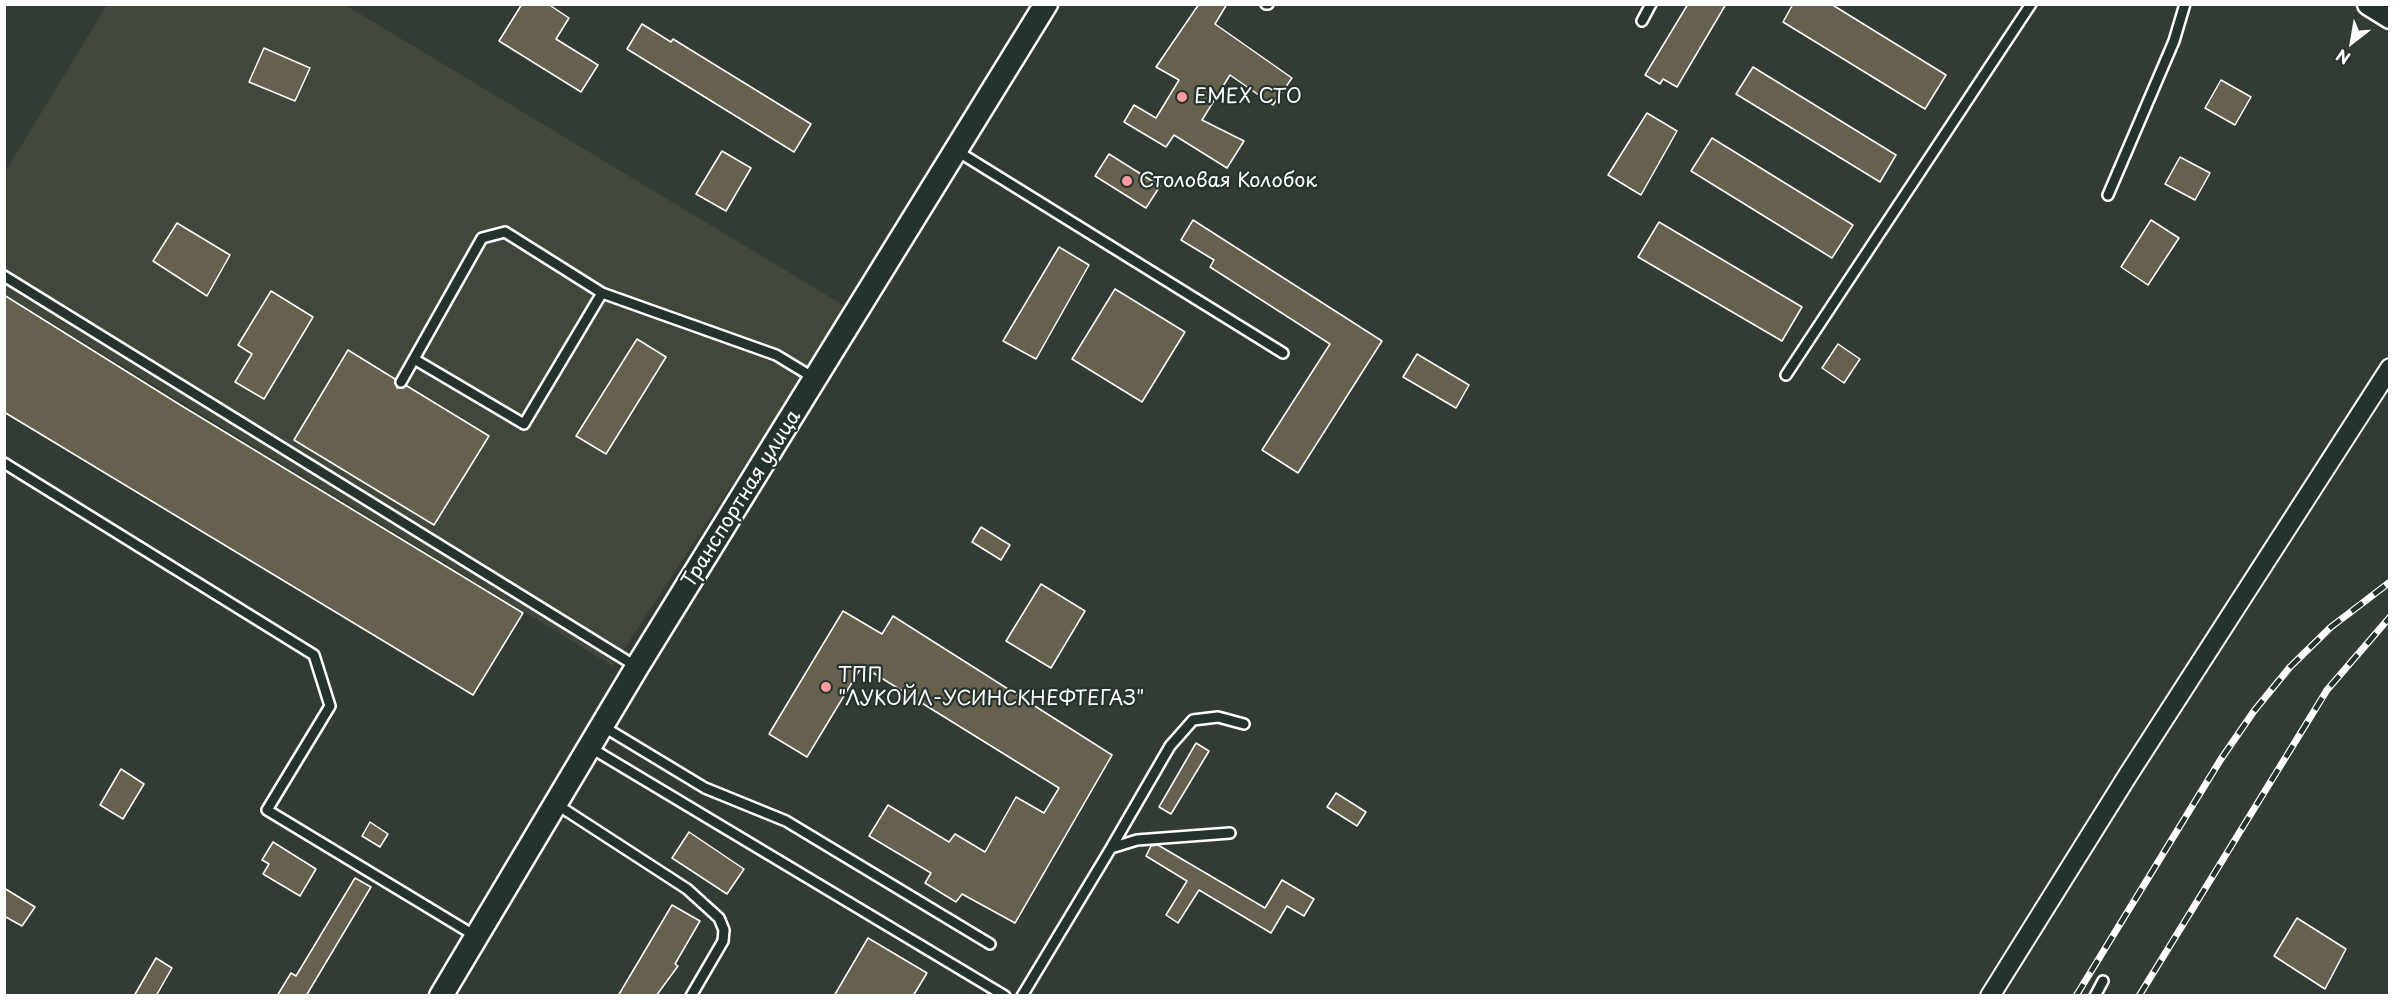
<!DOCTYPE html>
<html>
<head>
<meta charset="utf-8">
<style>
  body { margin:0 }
  #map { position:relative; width:2394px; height:1000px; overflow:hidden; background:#333c34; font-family:"Playpen Sans",sans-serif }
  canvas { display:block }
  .frame { position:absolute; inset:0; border:6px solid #fff; pointer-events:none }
  .north { position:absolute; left:2322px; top:12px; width:60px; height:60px; -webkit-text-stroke:4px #26332d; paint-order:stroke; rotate:211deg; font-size:16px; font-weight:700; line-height:24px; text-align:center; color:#fff }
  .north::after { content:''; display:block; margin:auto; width:21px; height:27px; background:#fff; clip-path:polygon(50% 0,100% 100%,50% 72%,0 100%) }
</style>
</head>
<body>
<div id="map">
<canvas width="2394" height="1000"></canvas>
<div class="frame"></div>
<div class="north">N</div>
</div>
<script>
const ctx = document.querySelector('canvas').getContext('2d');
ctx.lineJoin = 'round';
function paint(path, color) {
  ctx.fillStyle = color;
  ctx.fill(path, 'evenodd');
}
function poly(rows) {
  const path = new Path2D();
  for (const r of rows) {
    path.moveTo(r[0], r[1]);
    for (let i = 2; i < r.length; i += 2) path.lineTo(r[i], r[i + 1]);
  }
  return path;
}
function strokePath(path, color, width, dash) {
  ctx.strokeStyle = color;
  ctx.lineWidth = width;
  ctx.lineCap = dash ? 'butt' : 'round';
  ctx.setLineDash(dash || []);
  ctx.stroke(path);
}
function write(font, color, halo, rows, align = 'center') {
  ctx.font = font + ' "Playpen Sans",sans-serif';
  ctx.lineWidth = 4.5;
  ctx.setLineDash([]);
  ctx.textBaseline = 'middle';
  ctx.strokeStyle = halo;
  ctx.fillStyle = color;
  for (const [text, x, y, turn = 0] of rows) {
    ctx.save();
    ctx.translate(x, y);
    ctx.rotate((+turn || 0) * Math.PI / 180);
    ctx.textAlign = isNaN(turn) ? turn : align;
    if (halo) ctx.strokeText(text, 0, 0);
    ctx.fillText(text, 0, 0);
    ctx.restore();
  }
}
const built = poly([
  [107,5,345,5,848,308,613,666,5,294,4,174]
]);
const building = poly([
  [522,4,548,4,569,18,556,39,598,65,581,92,499,41,522,4],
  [1199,4,1227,4,1215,24,1292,78,1273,105,1230,75,1202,120,1244,141,1227,168,1174,135,1166,147,1124,122,1134,105,1156,118,1179,80,1156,67,1199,4],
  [1688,4,1726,4,1677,87,1663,79,1660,84,1645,75,1688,4],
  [1793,4,1831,4,1946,75,1925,109,1783,22,1793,4],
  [642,24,671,42,673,39,811,124,794,152,627,49,642,24],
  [264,48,310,68,295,101,249,82,264,48],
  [1753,67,1896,155,1880,182,1736,94,1753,67],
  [2221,80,2251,97,2235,125,2205,108,2221,80],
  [1647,113,1677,131,1641,195,1608,175,1647,113],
  [1712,138,1853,225,1832,258,1691,171,1712,138],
  [722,151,751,168,726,211,696,194,722,151],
  [1109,154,1160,186,1146,208,1095,176,1109,154],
  [2180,157,2210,173,2195,200,2165,184,2180,157],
  [1193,220,1382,341,1298,473,1262,450,1330,344,1210,267,1214,260,1181,240,1193,220],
  [2151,220,2179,238,2148,285,2121,267,2151,220],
  [1659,222,1802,307,1782,341,1638,257,1659,222],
  [177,223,230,255,207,296,153,261,177,223],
  [1059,247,1089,265,1036,359,1003,341,1059,247],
  [1115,289,1185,332,1142,402,1072,359,1115,289],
  [271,291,313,317,264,399,235,382,252,354,238,345,271,291],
  [4,295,182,406,523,613,473,695,4,412,4,295],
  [637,339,666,357,606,454,576,436,637,339],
  [1838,344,1860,359,1844,383,1822,368,1838,344],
  [348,350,395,379,397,388,407,386,489,436,434,525,294,440,348,350],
  [1417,354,1469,385,1456,408,1403,377,1417,354],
  [981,527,1010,545,1001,560,972,542,981,527],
  [1041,584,1085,611,1051,668,1006,641,1041,584],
  [843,611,882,634,893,616,1112,755,1015,923,962,894,956,902,925,883,931,873,869,836,888,805,949,842,955,834,985,852,1016,797,1044,813,1059,788,862,666,807,757,769,734,843,611],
  [1196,743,1209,751,1171,814,1159,807,1196,743],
  [121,769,144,784,123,819,100,805,121,769],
  [1336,793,1366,812,1357,826,1327,807,1336,793],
  [370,822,388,834,380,847,362,836,370,822],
  [689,832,744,869,727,894,672,858,689,832],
  [273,842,316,869,300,896,263,874,269,864,262,860,273,842],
  [1158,845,1265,908,1282,880,1314,899,1304,916,1287,906,1271,933,1199,890,1178,923,1166,915,1187,881,1146,856,1151,846,1158,845],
  [355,878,371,887,306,996,277,996,291,973,296,976,355,878],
  [4,888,35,907,22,926,4,916,4,888],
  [672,905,700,921,675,964,678,966,656,996,618,996,672,905],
  [2297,918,2346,949,2325,989,2274,956,2297,918],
  [868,938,927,973,913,996,834,996,868,938],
  [156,958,172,968,156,996,134,996,156,958]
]);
const service = poly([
  [1266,4,1268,4],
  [1642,21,1651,4],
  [957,151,1283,353],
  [2108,195,2174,41,2185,4],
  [4,276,637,667],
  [414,359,524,424,602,293],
  [1786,375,2031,4],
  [401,382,482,238,505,232,602,293,776,355,814,378],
  [4,463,314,655,330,706,267,810,477,937],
  [604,727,705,788,786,821,990,944],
  [591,748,1005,996],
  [556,804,687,889,719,918,724,930,723,941,691,996],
  [1111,848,1170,746,1193,720,1218,717,1244,724],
  [1022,996,1111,848,1137,840,1230,833],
  [2095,996,2103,981]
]);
const minor = poly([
  [1990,996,2128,775,2390,368]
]);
const tertiary = poly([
  [2369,4,2390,17],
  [441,996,637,667,1046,4]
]);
const rail = poly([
  [2076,996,2221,759,2254,711,2290,667,2331,627,2390,582],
  [2139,996,2327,690,2390,617]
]);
const markers = [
  [1182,97,6,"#ff9aa2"],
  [1127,181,6,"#ff9aa2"],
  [826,687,6,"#ff9aa2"]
];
const poiNames = [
  ["EMEX СТО",1194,97],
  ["Столовая Колобок",1139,181],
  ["ТПП",838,676],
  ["\"ЛУКОЙЛ-УСИНСКНЕФТЕГАЗ\"",838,699]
];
const streetNames = [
  ["Транспортная улица",742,499,-58]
];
paint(built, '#42473c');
paint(building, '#66614f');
strokePath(building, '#fff', 1.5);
strokePath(service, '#fff', 14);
strokePath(minor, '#fff', 22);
strokePath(tertiary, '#fff', 27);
strokePath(service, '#26332d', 9);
strokePath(minor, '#26332d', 18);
strokePath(tertiary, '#26332d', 22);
strokePath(rail, '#fff', 7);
strokePath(rail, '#26332d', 4.5, [14]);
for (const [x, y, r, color] of markers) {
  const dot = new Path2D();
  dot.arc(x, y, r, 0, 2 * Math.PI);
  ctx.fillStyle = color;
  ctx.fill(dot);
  strokePath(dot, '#26332d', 2);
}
write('20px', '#fff', '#26332d', poiNames, 'left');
write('20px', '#fff', '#26332d', streetNames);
</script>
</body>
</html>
